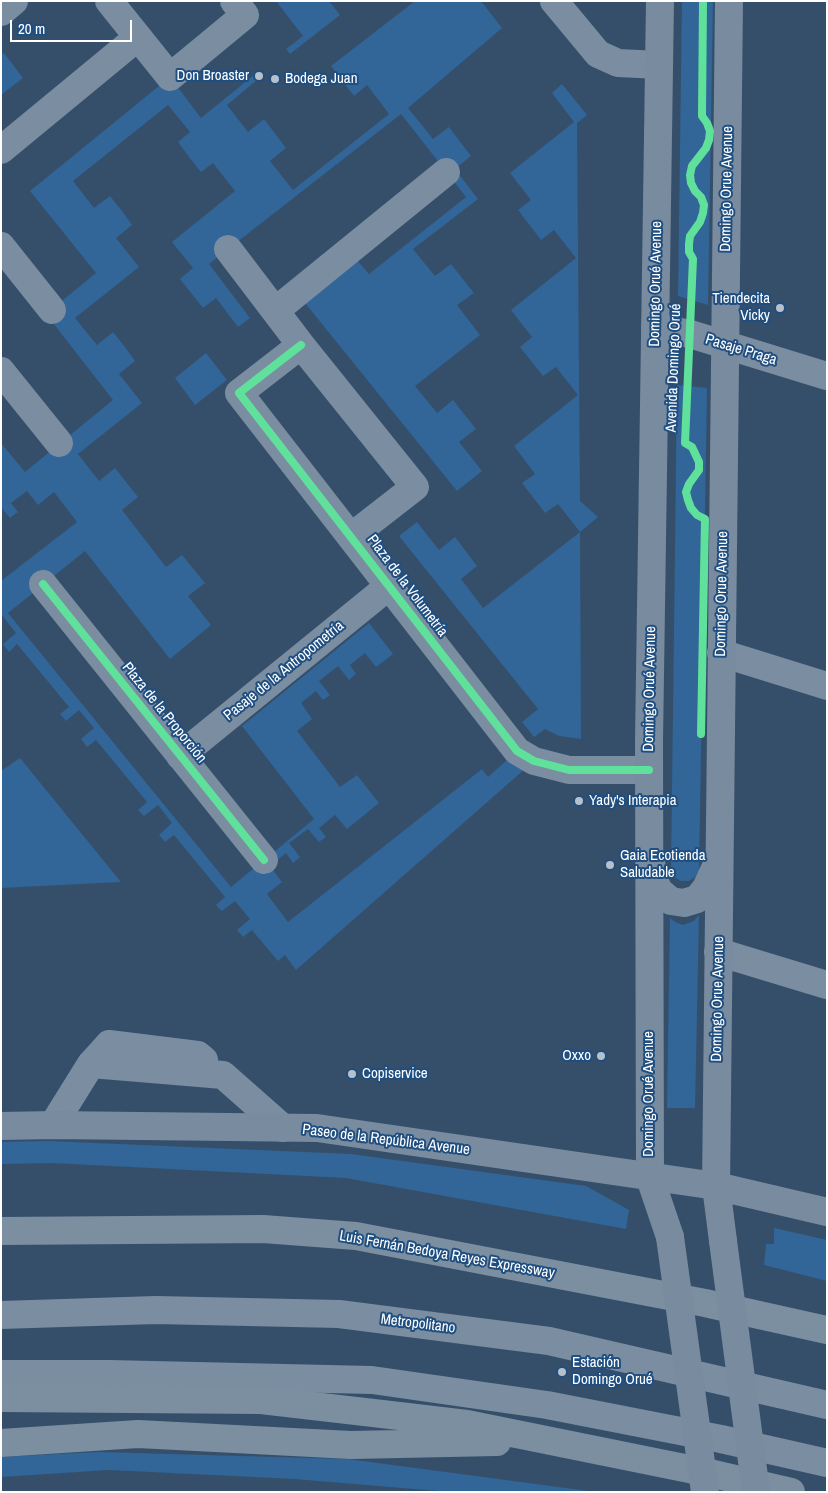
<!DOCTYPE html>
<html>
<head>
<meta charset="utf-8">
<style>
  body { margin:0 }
  #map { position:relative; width:828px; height:1493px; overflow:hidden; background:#354f6a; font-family:"Archivo Narrow",sans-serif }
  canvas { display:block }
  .frame { position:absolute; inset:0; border:2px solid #fff; pointer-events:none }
  .scale { position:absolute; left:10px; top:20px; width:122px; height:22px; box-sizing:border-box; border:2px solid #fff; border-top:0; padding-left:6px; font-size:15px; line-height:18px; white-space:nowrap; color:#fff; -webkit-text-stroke:4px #1f4e80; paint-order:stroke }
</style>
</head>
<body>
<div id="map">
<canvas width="828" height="1493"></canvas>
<div class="frame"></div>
<div class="scale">20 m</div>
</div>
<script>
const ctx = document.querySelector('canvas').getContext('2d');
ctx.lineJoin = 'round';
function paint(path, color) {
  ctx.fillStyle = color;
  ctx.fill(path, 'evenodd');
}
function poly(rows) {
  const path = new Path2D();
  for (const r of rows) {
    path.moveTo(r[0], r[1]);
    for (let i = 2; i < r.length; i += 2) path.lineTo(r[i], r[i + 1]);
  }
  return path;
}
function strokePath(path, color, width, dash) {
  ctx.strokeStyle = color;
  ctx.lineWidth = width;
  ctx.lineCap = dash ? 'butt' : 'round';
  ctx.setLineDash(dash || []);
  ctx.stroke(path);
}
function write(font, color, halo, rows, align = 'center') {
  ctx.font = font + ' "Archivo Narrow",sans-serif';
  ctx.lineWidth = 4;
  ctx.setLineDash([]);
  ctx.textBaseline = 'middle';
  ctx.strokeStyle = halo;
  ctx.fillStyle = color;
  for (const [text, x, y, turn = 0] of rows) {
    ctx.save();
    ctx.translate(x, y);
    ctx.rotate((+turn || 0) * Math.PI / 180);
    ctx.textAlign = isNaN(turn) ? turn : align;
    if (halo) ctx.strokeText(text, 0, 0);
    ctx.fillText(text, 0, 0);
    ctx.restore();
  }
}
const green = poly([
  [276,1,329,1,340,15,290,54,286,49,303,36],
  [415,1,481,1,502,28,408,108,433,139,449,127,471,156,455,169,478,199,413,249,435,276,451,264,474,293,457,305,480,335,415,386,437,413,453,400,476,429,459,442,482,471,457,491,305,303,357,260,369,274,466,197,401,114,209,264,250,318,238,327,216,298,203,308,180,279,193,268,172,242,235,191,213,163,201,172,189,157,178,142,190,132,168,105,73,181,94,208,110,196,122,211,132,225,116,238,139,267,75,318,97,345,113,332,125,347,135,361,119,374,142,403,78,454,99,481,115,468,138,497,122,510,166,567,182,555,205,583,188,596,211,625,170,659,85,551,8,613,231,887,314,819,242,726,369,623,393,654,376,667,365,653,350,665,356,674,349,680,338,666,319,681,330,695,323,700,316,691,301,703,312,719,297,731,340,787,357,775,379,803,347,829,335,815,319,828,326,837,319,842,308,829,289,843,300,857,293,863,286,853,270,866,282,882,267,894,288,922,482,769,488,777,517,751,534,761,296,970,285,955,278,961,252,930,243,937,237,930,250,919,235,901,222,911,216,905,225,897,174,835,165,842,159,835,172,823,158,805,144,816,138,810,147,802,96,740,87,747,81,739,94,728,79,710,66,721,60,714,69,707,17,644,9,652,3,644,16,633,1,614,1,581,77,522,54,492,38,505,27,491,11,503,18,512,10,518,1,507,1,443,25,472,113,400,46,314,96,273,30,191,170,77,201,118,254,75,257,80,227,105,248,132,264,119,286,148,270,161,293,190,389,114,367,85,354,96,331,66],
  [682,1,713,1,708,305,678,296],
  [4,53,23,78,1,95,1,55],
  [562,84,587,115,577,123,580,501,598,517,580,532,581,739,559,736,545,729,534,737,522,722,538,709,399,536,417,522,439,550,455,537,477,566,461,579,483,608,580,532,558,504,545,513,522,483,535,474,514,446,578,395,556,367,543,376,520,347,532,337,511,310,576,258,554,230,541,240,518,210,531,200,510,173,574,122,552,93],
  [206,353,227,380,195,405,175,378],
  [677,385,707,388,699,871,695,877,689,881,681,881,674,877,671,871],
  [20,758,121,882,1,888,1,771],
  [699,915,695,1108,667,1108,670,918,675,922,683,925,694,921],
  [49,1141,351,1154,586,1186,629,1210,626,1229,346,1178,52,1163,1,1164,1,1142],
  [774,1228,827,1240,827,1281,764,1265,766,1244,774,1244],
  [98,1452,348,1459,596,1492,450,1492,295,1479,109,1470,1,1477,1,1457]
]);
const minor = poly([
  [109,1,170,77,245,15,234,1],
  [554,1,598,54,618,63,659,65],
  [1,12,14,1],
  [1,150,138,37],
  [1,246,52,310],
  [228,249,301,345,415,487,352,536],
  [275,311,446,172],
  [655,327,690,334,827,376],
  [301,345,239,393,517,751,534,761,569,770,649,770],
  [1,371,59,443],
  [43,584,264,860],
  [721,653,827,686],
  [180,756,389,586],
  [718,952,827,985],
  [91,1064,109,1044,198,1055,204,1060],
  [53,1125,91,1064,223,1075,283,1128],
  [1,1315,156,1310,339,1314,549,1341,827,1405],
  [1,1374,109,1374,372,1380,547,1405,721,1439,827,1463]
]);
const major = poly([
  [660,1,649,741,650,1178,670,1237],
  [652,867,654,880,659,891,671,901,684,903,697,899,706,888,717,864],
  [1,1126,53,1125,317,1128,716,1186,827,1212],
  [723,1241,716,1186,729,1]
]);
const highway = poly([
  [1,1231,263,1229,356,1236,705,1303,827,1330],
  [1,1398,261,1400,382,1414,467,1424,709,1473,791,1492],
  [1,1443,138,1434,351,1445,497,1442]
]);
const majorBridge = poly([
  [670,1237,705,1492],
  [723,1241,756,1492]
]);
const cycleway = poly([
  [301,345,239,393,517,751,534,761,569,770,649,770],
  [43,584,264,860],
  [701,734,705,519,697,515,691,508,688,500,686,492,689,484,699,470,699,462,692,447,685,443,693,259,689,252,689,244,690,236,700,222,703,213,704,205,701,197,695,191,691,183,690,175,692,166,706,148,709,140,710,131,707,123,702,116,703,1]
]);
const markers = [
  [259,76,5,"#b8c1cb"],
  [275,79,5,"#b8c1cb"],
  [780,308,5,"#b8c1cb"],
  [579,801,5,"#b8c1cb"],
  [610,865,5,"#b8c1cb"],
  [601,1056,5,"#b8c1cb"],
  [352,1074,5,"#b8c1cb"],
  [562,1372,5,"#b8c1cb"]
];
const poiNames = [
  ["Don Broaster",249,76,"right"],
  ["Bodega Juan",285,79],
  ["Tiendecita",770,299,"right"],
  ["Vicky",770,316,"right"],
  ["Yady's Interapia",589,801],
  ["Gaia Ecotienda",620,856],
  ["Saludable",620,873],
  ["Oxxo",591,1056,"right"],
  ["Copiservice",362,1074],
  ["Estación",572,1363],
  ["Domingo Orué",572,1380]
];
const streetNames = [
  ["Domingo Orue Avenue",727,189,-89],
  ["Domingo Orué Avenue",656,284,-89],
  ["Pasaje Praga",741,350,17],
  ["Avenida Domingo Orué",674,368,-88],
  ["Plaza de la Volumetría",407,586,53],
  ["Domingo Orue Avenue",722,594,-89],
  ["Pasaje de la Antropometría",284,671,-39],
  ["Domingo Orué Avenue",650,689,-89],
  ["Plaza de la Proporción",164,713,51],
  ["Domingo Orue Avenue",718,999,-89],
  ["Domingo Orué Avenue",649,1094,-90],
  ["Paseo de la República Avenue",386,1140,7],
  ["Luis Fernán Bedoya Reyes Expressway",447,1255,10],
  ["Metropolitano",418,1324,7]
];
paint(green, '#326598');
strokePath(minor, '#7b8da0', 28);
strokePath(major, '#798b9e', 28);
strokePath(highway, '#7c8fa0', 28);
strokePath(majorBridge, '#798b9e', 28);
strokePath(cycleway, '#60e19b', 8);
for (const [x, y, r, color] of markers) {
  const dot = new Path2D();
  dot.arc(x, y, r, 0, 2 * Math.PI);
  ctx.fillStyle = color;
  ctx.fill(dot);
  strokePath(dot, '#1f4e80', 2);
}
write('15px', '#fff', '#1f4e80', poiNames, 'left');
write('15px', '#fff', '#1f4e80', streetNames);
</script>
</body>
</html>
